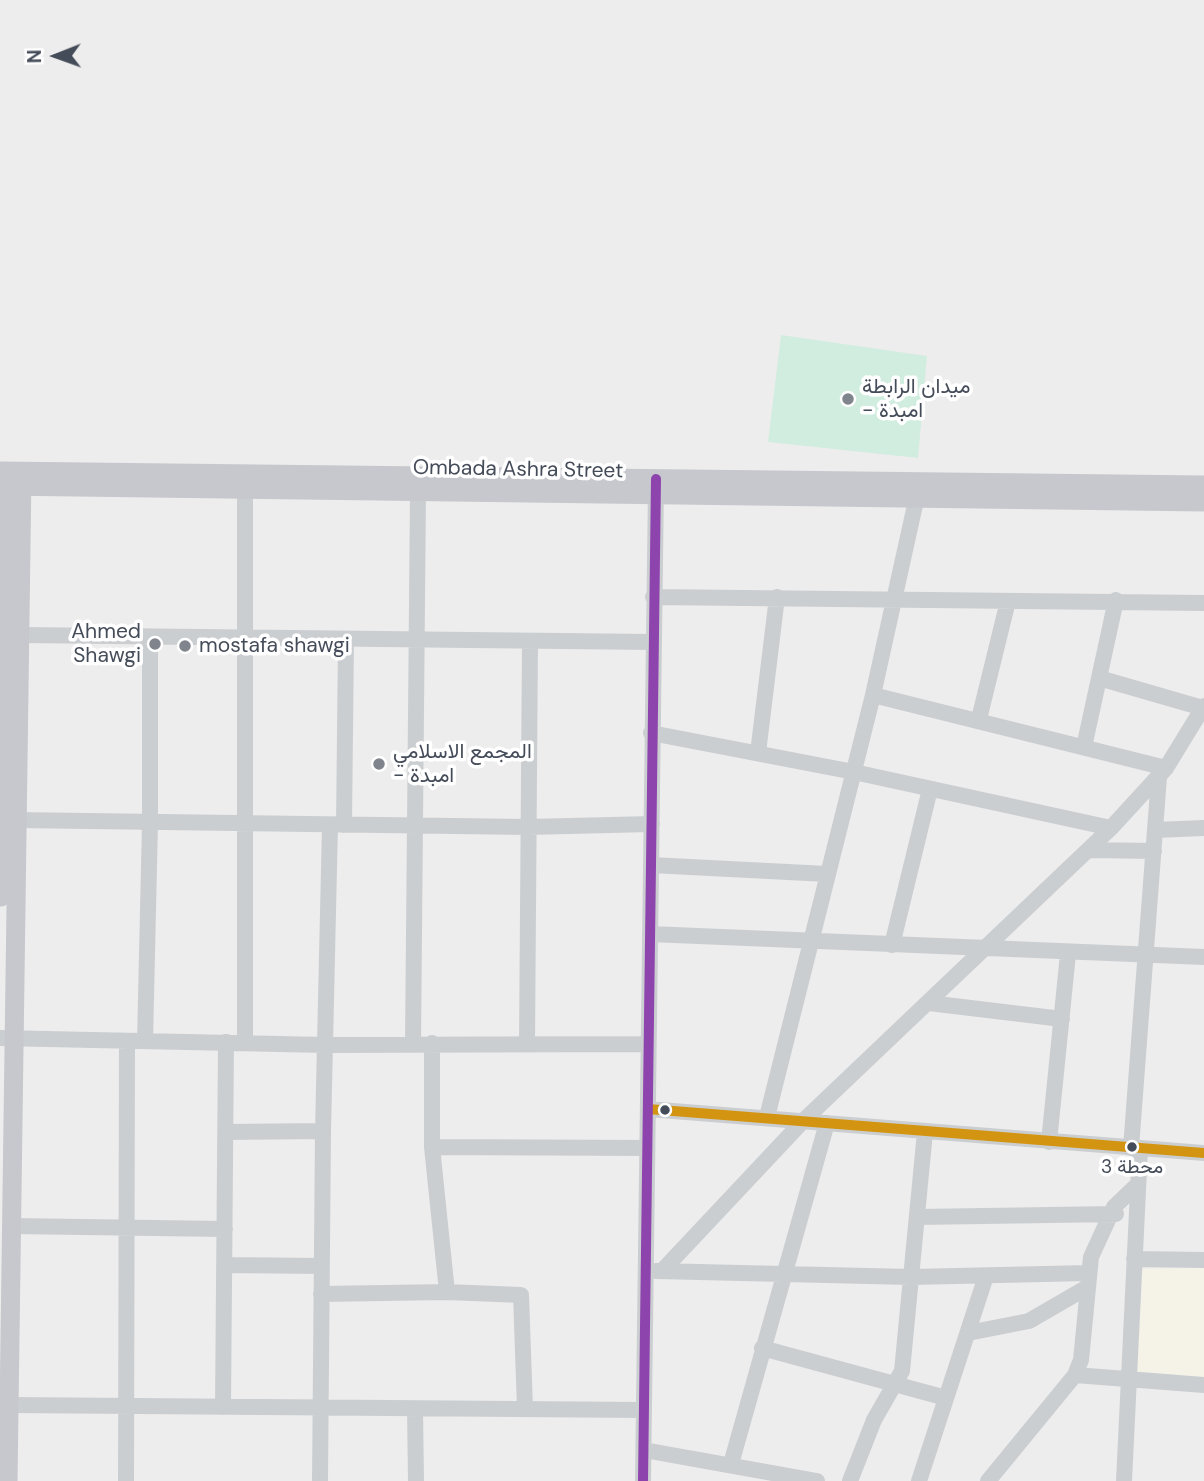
<!DOCTYPE html>
<html>
<head>
<meta charset="utf-8">
<style>
  body { margin:0 }
  #map { position:relative; width:1204px; height:1481px; overflow:hidden; background:#eeeded; font-family:"DM Sans",sans-serif }
  canvas { display:block }
  .north { position:absolute; left:21px; top:21px; width:70px; height:70px; -webkit-text-stroke:5px #fff; paint-order:stroke; rotate:269deg; font-size:19px; font-weight:700; line-height:28px; text-align:center; color:#454c59 }
  .north::after { content:''; display:block; margin:auto; width:24px; height:32px; background:#454c59; clip-path:polygon(50% 0,100% 100%,50% 72%,0 100%) }
</style>
</head>
<body>
<div id="map">
<canvas width="1204" height="1481"></canvas>
<div class="north">N</div>
</div>
<script>
const ctx = document.querySelector('canvas').getContext('2d');
ctx.lineJoin = 'round';
function paint(path, color) {
  ctx.fillStyle = color;
  ctx.fill(path, 'evenodd');
}
function poly(rows) {
  const path = new Path2D();
  for (const r of rows) {
    path.moveTo(r[0], r[1]);
    for (let i = 2; i < r.length; i += 2) path.lineTo(r[i], r[i + 1]);
  }
  return path;
}
function strokePath(path, color, width, dash) {
  ctx.strokeStyle = color;
  ctx.lineWidth = width;
  ctx.lineCap = dash ? 'butt' : 'round';
  ctx.setLineDash(dash || []);
  ctx.stroke(path);
}
function write(font, color, halo, rows, align = 'center') {
  ctx.font = font + ' "DM Sans",Vazirmatn,sans-serif';
  ctx.lineWidth = 7;
  ctx.setLineDash([]);
  ctx.textBaseline = 'middle';
  ctx.strokeStyle = halo;
  ctx.fillStyle = color;
  for (const [text, x, y, turn = 0] of rows) {
    ctx.save();
    ctx.translate(x, y);
    ctx.rotate((+turn || 0) * Math.PI / 180);
    ctx.textAlign = isNaN(turn) ? turn : align;
    if (halo) ctx.strokeText(text, 0, 0);
    ctx.fillText(text, 0, 0);
    ctx.restore();
  }
}
const commercial = poly([
  [1204,1268,1204,1377,1132,1371,1136,1269]
]);
const green = poly([
  [781,335,927,356,918,458,768,442]
]);
const minor = poly([
  [245,489,245,1042],
  [653,597,1204,603],
  [20,635,652,642],
  [1099,678,1203,708],
  [873,695,1166,768],
  [979,719,1008,601],
  [651,733,854,772,1111,828],
  [1084,747,1116,600],
  [758,753,777,597],
  [15,820,528,827,652,824],
  [344,825,346,639],
  [1155,830,1204,828],
  [1090,850,1154,851],
  [651,865,827,874],
  [650,934,1204,957],
  [892,945,930,789],
  [929,1003,1062,1019],
  [0,1038,326,1045,648,1044],
  [145,1041,150,823,150,637],
  [432,1043,432,1147,447,1292],
  [413,1044,418,491],
  [527,1044,530,641],
  [648,1109,1204,1153],
  [767,1117,873,695,917,496],
  [226,1132,323,1131],
  [1049,1142,1068,954],
  [432,1147,647,1148],
  [1131,1148,1159,777],
  [917,1217,1116,1214],
  [11,1226,225,1229],
  [1134,1259,1204,1260],
  [226,1265,321,1266],
  [656,1271,911,1277,1088,1273],
  [662,1271,803,1121,1111,828,1166,768,1204,706],
  [321,1294,447,1292,521,1295,525,1409],
  [968,1333,1029,1321,1086,1288],
  [762,1348,946,1398],
  [1075,1375,1204,1385],
  [8,1405,643,1410],
  [223,1407,226,1042],
  [415,1409,416,1481],
  [644,1450,817,1481],
  [731,1464,827,1123],
  [126,1481,127,1041],
  [320,1481,323,1131,330,825],
  [643,1481,656,485],
  [850,1481,874,1420,902,1371,925,1132],
  [919,1481,986,1276],
  [988,1481,1075,1375,1081,1360,1091,1257,1114,1207,1137,1185],
  [1124,1481,1140,1149]
]);
const major = poly([
  [0,471,1204,485],
  [0,486,1204,502],
  [1,897,6,476],
  [8,1481,22,474]
]);
const bus1 = poly([
  [648,1109,1204,1153]
]);
const bus2 = poly([
  [643,1481,656,479]
]);
const markers = [
  [848,399,7,"#80848d"],
  [155,644,7,"#80848d"],
  [185,646,7,"#80848d"],
  [379,764,7,"#80848d"],
  [665,1110,6,"#454c59"],
  [1132,1147,6,"#454c59"]
];
const busNames = [
  ["محطة 3",1132,1168]
];
const poiNames = [
  ["ميدان الرابطة",862,387],
  ["- امبدة",862,411],
  ["Ahmed",141,632,"right"],
  ["Shawgi",141,656,"right"],
  ["mostafa shawgi",199,646],
  ["المجمع الاسلامي",393,752],
  ["- امبدة",393,776]
];
const streetNames = [
  ["Ombada Ashra Street",518,470,1]
];
paint(commercial, '#f5f3e8');
paint(green, '#d1ede0');
strokePath(minor, '#cbced1', 16);
strokePath(major, '#c6c8cd', 19);
strokePath(bus1, '#d39412', 10);
strokePath(bus2, '#8e44ad', 10);
for (const [x, y, r, color] of markers) {
  const dot = new Path2D();
  dot.arc(x, y, r, 0, 2 * Math.PI);
  ctx.fillStyle = color;
  ctx.fill(dot);
  strokePath(dot, '#fff', 2.5);
}
write('19px', '#454c59', '#fff', busNames);
write('21px', '#454c59', '#fff', poiNames, 'left');
write('21px', '#454c59', '#fff', streetNames);
</script>
</body>
</html>
